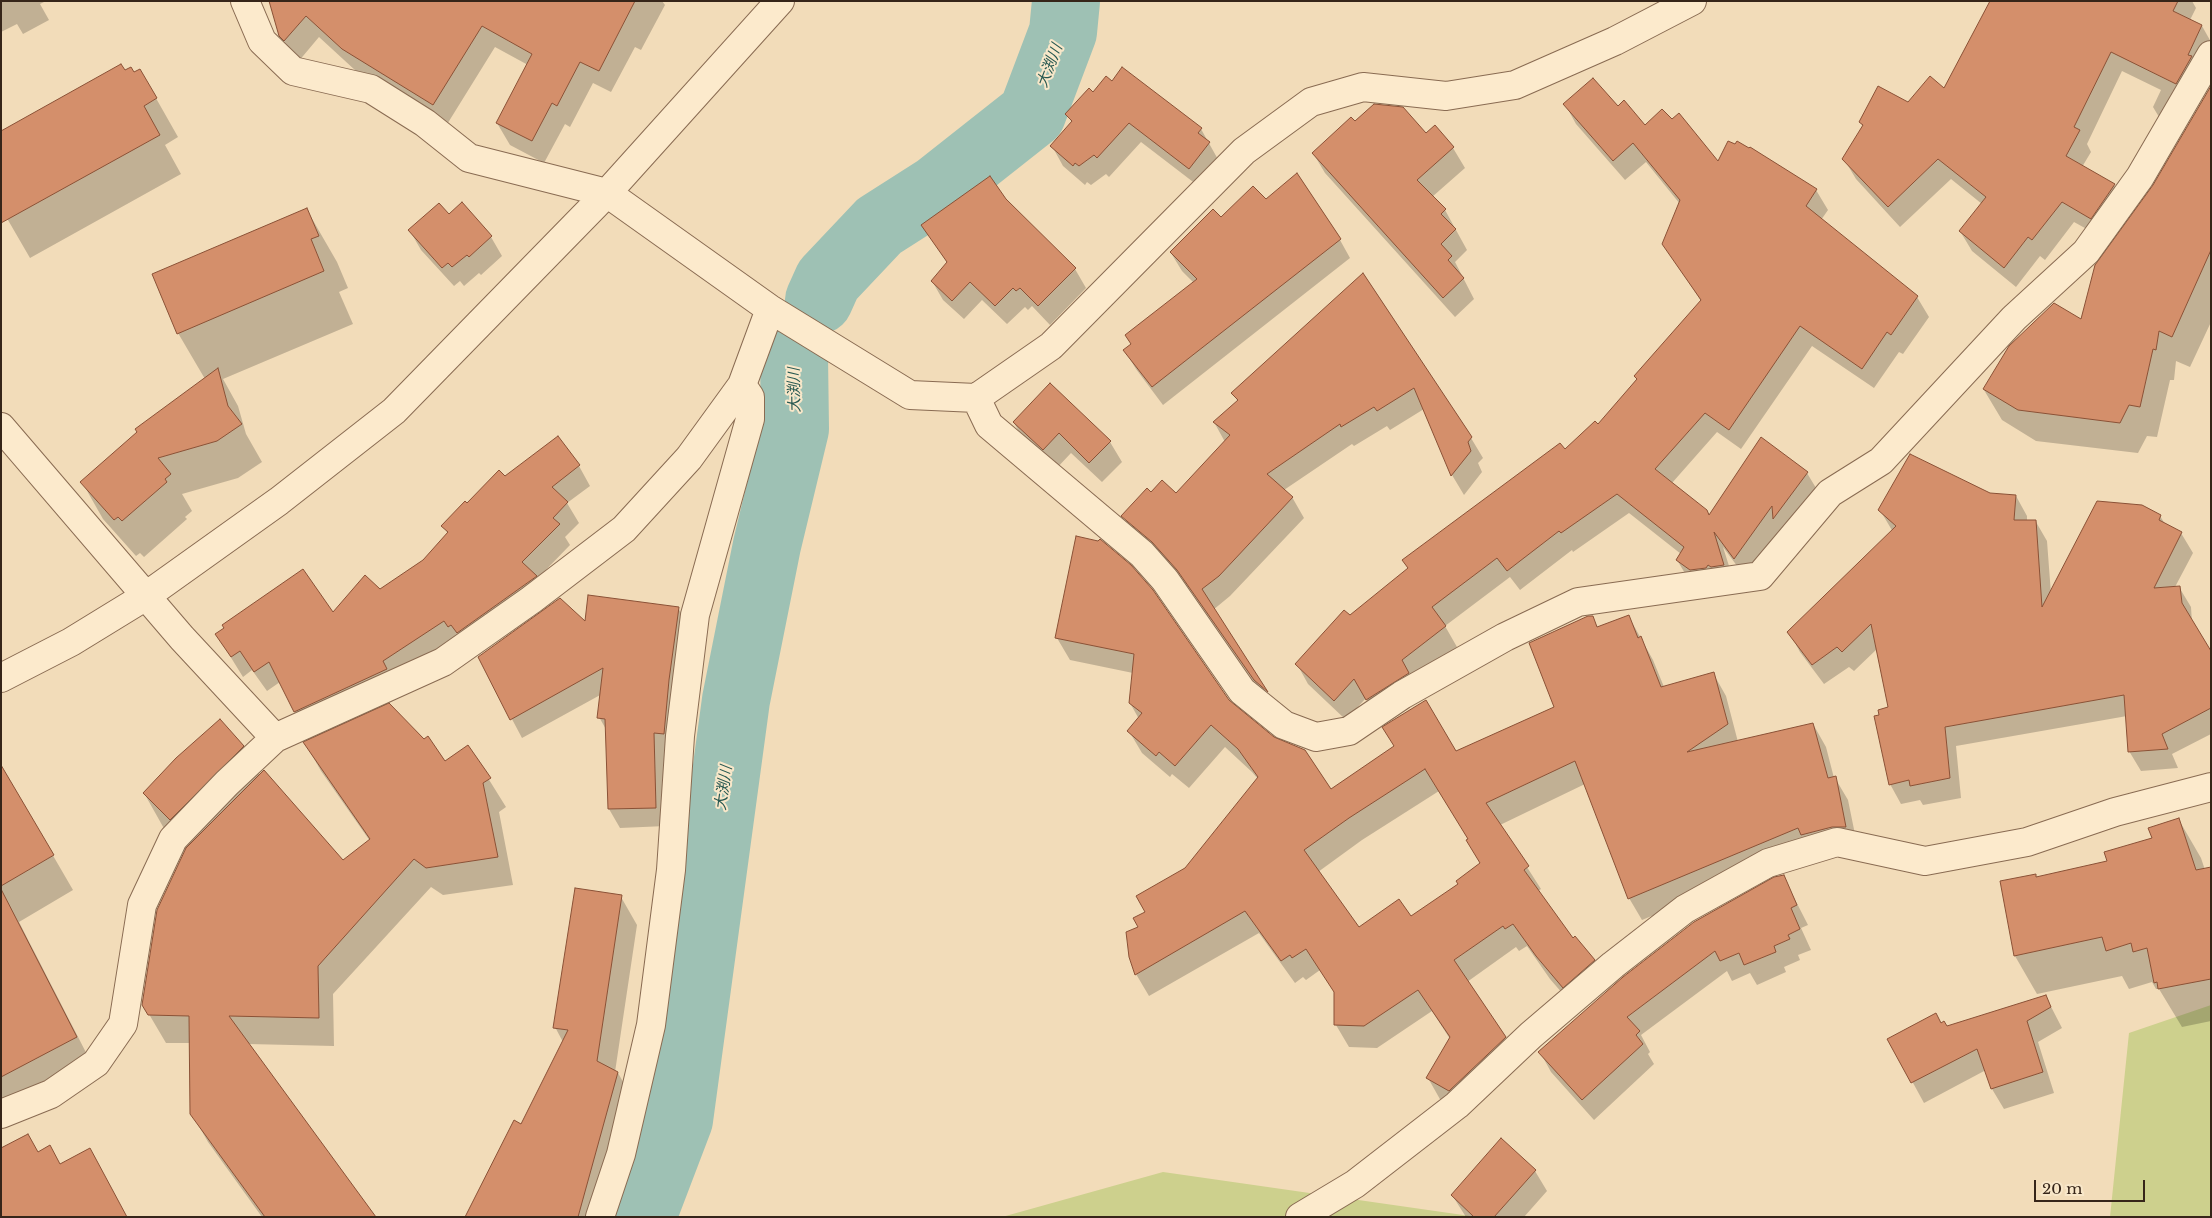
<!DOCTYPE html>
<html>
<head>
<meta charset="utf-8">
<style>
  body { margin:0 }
  #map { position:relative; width:2212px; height:1218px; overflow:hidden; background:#f2dcb9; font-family:"Libre Baskerville",serif }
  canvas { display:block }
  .frame { position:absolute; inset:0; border:2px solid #362519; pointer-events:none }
  .scale { position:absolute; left:2034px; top:1180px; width:111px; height:22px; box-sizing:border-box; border:2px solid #362519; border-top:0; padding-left:6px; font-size:15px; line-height:18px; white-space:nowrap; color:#362519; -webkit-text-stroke:4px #f8e7c9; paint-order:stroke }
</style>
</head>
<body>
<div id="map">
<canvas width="2212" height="1218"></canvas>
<div class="frame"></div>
<div class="scale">20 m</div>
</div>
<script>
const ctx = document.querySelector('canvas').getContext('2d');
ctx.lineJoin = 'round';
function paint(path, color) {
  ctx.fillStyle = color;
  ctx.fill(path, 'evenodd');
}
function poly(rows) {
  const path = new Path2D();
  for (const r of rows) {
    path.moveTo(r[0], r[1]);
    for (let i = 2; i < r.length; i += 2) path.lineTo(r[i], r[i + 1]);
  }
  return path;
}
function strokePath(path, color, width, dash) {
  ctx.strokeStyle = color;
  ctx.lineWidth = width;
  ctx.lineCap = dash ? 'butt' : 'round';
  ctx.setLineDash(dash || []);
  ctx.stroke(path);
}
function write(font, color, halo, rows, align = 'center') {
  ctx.font = font + ' "Libre Baskerville","Noto Sans JP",serif';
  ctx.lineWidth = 4;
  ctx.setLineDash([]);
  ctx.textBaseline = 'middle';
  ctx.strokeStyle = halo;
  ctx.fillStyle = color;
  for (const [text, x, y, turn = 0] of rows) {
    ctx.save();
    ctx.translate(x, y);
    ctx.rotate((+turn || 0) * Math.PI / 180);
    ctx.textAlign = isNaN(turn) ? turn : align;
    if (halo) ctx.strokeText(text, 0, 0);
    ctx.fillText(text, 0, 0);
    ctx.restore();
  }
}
const green = poly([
  [2211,1005,2211,1217,2110,1217,2129,1033],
  [1163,1172,1470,1216,1475,1217,1002,1217]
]);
const shadow = poly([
  [1,1,46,1,40,4,49,20,23,34,17,24,1,32],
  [277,1,662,1,665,5,641,50,635,47,611,92,593,83,570,127,565,124,544,163,510,145,497,123,528,65,495,47,446,126,356,71,319,37,298,62,280,35],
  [1997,1,2192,1,2196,8,2190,20,2202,26,2211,42,2165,127,2153,107,2161,90,2122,71,2087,144,2091,152,2082,167,2114,185,2126,206,2103,238,2074,222,2045,260,2040,256,2016,287,1972,251,1960,231,1982,204,1951,179,1900,227,1856,179,1844,159,1863,127,1860,122,1945,90],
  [140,70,178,137,165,145,181,174,30,258,1,208,124,72,134,74],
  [1112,83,1201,129,1220,163,1201,188,1141,142,1109,177,1106,174,1091,185,1087,182,1085,185,1063,166,1052,146,1072,123,1067,114,1093,94],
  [2211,89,2211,322,2190,367,2176,361,2174,380,2170,380,2157,437,2147,436,2138,453,2036,441,2002,420,1984,390,2082,321,2155,186],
  [1565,104,1618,108,1644,127,1718,164,1751,148,1816,190,1828,210,1821,220,1917,297,1929,317,1903,354,1899,352,1874,388,1812,346,1741,449,1717,432,1672,483,1710,516,1807,473,1819,493,1785,538,1781,530,1746,578,1723,547,1735,585,1689,580,1677,560,1681,554,1629,513,1573,552,1572,550,1520,590,1510,577,1445,626,1457,647,1412,680,1379,720,1366,698,1346,720,1308,684,1297,664,1408,569,1404,561,1565,451,1598,426,1701,301,1664,244,1680,204,1646,162,1625,180,1576,124],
  [1355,123,1426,135,1453,148,1465,168,1432,197,1445,210,1467,250,1455,262,1474,299,1455,317,1325,173,1313,153],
  [1005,200,1075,269,1086,288,1050,325,1032,306,1028,310,1025,307,1007,324,982,300,964,319,943,300,932,281,948,264,923,225],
  [1266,201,1340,240,1350,258,1163,405,1136,369,1125,351,1194,283,1182,271,1171,253],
  [462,204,491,237,502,256,481,275,479,273,464,286,460,281,454,286,421,250,410,231,449,216],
  [307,210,337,262,348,288,339,292,353,324,223,379,238,406,246,434,262,462,238,478,182,494,192,511,185,517,187,519,144,557,140,553,136,556,103,519,82,482,205,379,178,333],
  [1363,275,1471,438,1483,458,1478,463,1482,472,1464,495,1452,475,1424,409,1390,430,1387,426,1354,446,1352,444,1284,490,1292,497,1304,518,1230,596,1213,610,1276,708,1267,701,1190,590,1165,562,1134,536,1123,516,1151,494,1176,495,1225,442,1214,422,1238,402,1233,393],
  [1014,423,1110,442,1122,462,1102,482,1071,453,1055,470,1026,443],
  [557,438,579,466,590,486,567,503,579,523,565,537,570,545,537,579,460,646,307,732,280,682,267,691,252,670,243,677,217,635,333,614,380,591,424,561,448,534,443,526,467,505],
  [1989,494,2016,496,2027,516,2027,521,2036,522,2047,541,2051,594,2160,516,2165,524,2181,533,2193,553,2175,587,2179,587,2191,607,2192,623,2211,669,2211,734,2172,754,2178,768,2141,771,2129,751,2127,716,1956,746,1961,798,1923,805,1920,800,1901,804,1890,784,1890,708,1877,649,1854,671,1849,667,1824,684,1800,652,1789,632,1893,532,1880,510],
  [1077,538,1228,701,1330,791,1456,753,1556,708,1592,617,1598,628,1629,617,1653,660,1664,687,1713,673,1726,696,1738,742,1813,724,1826,747,1834,778,1835,778,1848,800,1858,849,1812,850,1642,920,1629,898,1585,784,1500,825,1541,889,1538,891,1573,940,1594,961,1607,983,1576,1009,1550,979,1527,946,1519,951,1516,947,1467,982,1518,1060,1441,1101,1428,1078,1450,1039,1432,1011,1377,1048,1349,1047,1336,1025,1336,994,1320,970,1306,980,1303,977,1295,983,1259,933,1149,996,1136,974,1140,927,1258,779,1252,772,1225,747,1189,788,1172,774,1170,777,1142,753,1129,731,1139,719,1130,703,1133,673,1070,660,1057,638],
  [1439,791,1469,840,1481,864,1460,884,1410,918,1358,929,1318,872,1362,840],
  [678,608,689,627,674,752,664,751,666,826,620,828,609,809,607,731,599,717,602,694,522,738,479,657,586,623],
  [305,743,444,762,468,746,506,807,499,812,513,885,443,895,431,887,333,994,334,1046,248,1044,374,1217,262,1217,208,1142,192,1114,191,1043,166,1043,143,1004,186,851,166,832,144,793,243,747,260,776,342,862,370,841,321,771],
  [12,785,73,890,19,922,96,1072,1,1122,1,792],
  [2179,820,2201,858,2205,870,2211,869,2211,1021,2182,1027,2159,989,2156,989,2152,982,2129,989,2122,976,2037,994,2015,956,2035,875,2037,878,2108,862,2153,839],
  [1783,876,1808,925,1801,928,1811,950,1798,955,1800,960,1784,967,1786,972,1757,985,1750,973,1732,981,1727,971,1641,1035,1650,1052,1648,1054,1654,1064,1594,1120,1551,1072,1540,1052],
  [621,897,637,925,615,1072,618,1073,634,1101,602,1217,467,1217,521,1126,563,1042,555,1027],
  [2046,997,2062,1028,2038,1042,2054,1093,2004,1109,1992,1089,1986,1070,1924,1103,1889,1039,1941,1025,1946,1027],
  [1535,1171,1547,1191,1524,1217,1466,1217,1452,1195]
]);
const river = poly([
  [819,300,828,280,879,226,937,189,1032,114,1063,32,1066,1],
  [642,1217,679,1120,736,700,767,545,795,429,794,356]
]);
const building = poly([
  [269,1,635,1,599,71,580,62,557,106,552,103,532,141,496,123,532,54,482,26,433,105,342,49,306,16,284,41,279,36,269,1],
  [1990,1,2178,1,2173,11,2202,25,2188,55,2192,56,2176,84,2111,52,2074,127,2080,130,2066,156,2115,184,2091,219,2062,202,2032,240,2028,237,2004,268,1959,231,1986,197,1938,159,1888,207,1842,159,1863,125,1859,122,1878,86,1908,102,1930,76,1944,88,1990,1],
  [121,64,125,70,131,67,134,72,140,69,157,98,144,106,160,135,1,223,1,131,121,64],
  [1122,67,1202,128,1198,133,1210,142,1189,169,1129,123,1097,158,1094,155,1079,166,1075,163,1073,166,1050,146,1072,121,1065,114,1089,88,1093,92,1106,76,1112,81,1122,67],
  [1593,78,1618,106,1624,100,1645,125,1662,109,1672,119,1679,113,1718,161,1728,141,1735,144,1737,141,1749,148,1750,147,1817,189,1806,206,1918,296,1891,335,1887,332,1862,369,1800,326,1729,430,1705,413,1655,469,1707,510,1709,515,1761,437,1808,472,1773,519,1772,506,1734,559,1714,532,1724,565,1711,567,1708,565,1706,568,1690,570,1676,560,1684,547,1617,494,1561,533,1559,531,1507,571,1497,558,1432,607,1446,626,1402,660,1409,673,1366,700,1354,679,1334,701,1295,664,1344,610,1350,615,1408,568,1402,560,1560,443,1565,449,1595,421,1598,424,1637,379,1634,376,1701,300,1662,244,1680,200,1633,143,1613,161,1563,104,1593,78],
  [2211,86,2211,250,2172,337,2159,331,2156,350,2153,349,2140,407,2129,405,2120,423,2018,410,1983,389,2009,346,2054,303,2081,319,2095,265,2153,185,2211,86],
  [1374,104,1403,107,1426,133,1435,125,1454,147,1417,180,1446,209,1441,214,1456,229,1441,244,1452,256,1448,260,1464,278,1443,298,1312,153,1351,117,1355,121,1374,104],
  [1297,173,1341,239,1152,387,1123,350,1131,344,1125,335,1197,279,1170,252,1213,209,1221,217,1253,186,1266,199,1297,173],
  [990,176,1006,199,1076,268,1038,306,1020,288,1016,291,1013,288,995,306,970,282,952,301,931,281,947,262,921,225,990,176],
  [462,202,492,236,469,257,467,255,452,267,448,263,442,268,408,230,439,203,449,214,462,202],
  [307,208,319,236,311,239,324,271,177,334,152,274,307,208],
  [1363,273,1472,437,1468,442,1471,451,1451,476,1414,388,1377,411,1374,407,1341,427,1340,424,1267,474,1293,497,1219,576,1202,589,1268,692,1254,680,1177,570,1152,542,1121,516,1147,488,1151,492,1162,480,1176,493,1230,435,1213,422,1238,400,1231,393,1363,273],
  [218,368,228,406,242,424,217,441,158,458,171,474,165,479,167,482,122,521,118,517,114,520,80,482,137,432,135,429,218,368],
  [1050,383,1111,441,1089,463,1059,433,1043,450,1013,422,1050,383],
  [558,436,580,465,552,487,568,502,553,518,560,524,522,562,537,576,457,633,451,625,448,627,444,621,383,661,387,669,294,712,269,662,254,672,240,651,231,657,215,634,224,628,222,625,303,569,333,612,365,575,380,589,423,560,448,532,441,526,465,501,467,503,499,470,505,476,558,436],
  [1910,454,1990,493,2016,495,2014,520,2036,520,2042,607,2097,501,2142,505,2161,515,2159,520,2182,532,2154,588,2180,586,2182,603,2211,651,2211,708,2162,734,2168,749,2128,752,2124,695,1945,727,1950,778,1910,786,1909,780,1889,785,1874,716,1879,715,1878,710,1888,707,1871,624,1842,652,1837,647,1812,665,1787,632,1896,526,1878,510,1910,454],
  [1076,536,1098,541,1100,539,1131,565,1153,590,1229,700,1274,737,1305,750,1331,789,1394,746,1382,727,1426,700,1456,751,1554,707,1529,643,1588,616,1593,616,1597,627,1629,615,1638,638,1641,636,1661,687,1714,672,1728,724,1687,752,1813,723,1828,778,1836,776,1846,827,1832,827,1801,835,1798,828,1628,899,1575,761,1486,803,1529,866,1524,870,1573,938,1575,936,1595,960,1563,988,1536,956,1513,924,1505,929,1503,926,1454,960,1506,1037,1449,1091,1426,1078,1450,1037,1418,990,1364,1026,1334,1025,1334,992,1306,949,1292,958,1290,955,1281,961,1245,911,1135,975,1129,957,1126,932,1138,927,1133,918,1145,912,1136,896,1185,868,1258,777,1238,749,1211,725,1175,766,1159,752,1156,756,1127,731,1142,713,1129,703,1134,654,1055,638,1076,536],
  [1425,769,1468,839,1466,840,1480,863,1456,881,1458,884,1411,916,1399,899,1359,927,1304,850,1349,818,1425,769],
  [588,595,679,607,669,680,664,734,654,733,656,808,608,809,605,719,597,718,603,668,510,720,478,657,560,598,585,621,588,595],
  [389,703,424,739,428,736,445,761,468,745,491,778,483,783,498,857,426,868,414,859,318,966,319,1018,229,1016,376,1217,265,1217,190,1114,189,1016,148,1015,142,1005,157,910,186,848,264,770,343,860,370,839,303,742,389,703],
  [220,719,244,746,170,820,143,793,176,758,220,719],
  [1,765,54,855,1,886,1,765],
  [2179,818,2196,870,2211,867,2211,979,2158,989,2157,982,2154,983,2147,948,2133,952,2131,943,2106,951,2102,937,2014,956,2000,881,2036,874,2036,877,2107,861,2104,852,2152,838,2148,828,2179,818],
  [1784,875,1797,905,1791,908,1800,929,1788,935,1790,939,1774,946,1776,952,1744,965,1739,953,1720,961,1715,951,1627,1017,1640,1031,1636,1035,1643,1044,1582,1100,1538,1052,1623,977,1694,922,1774,877,1784,875],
  [575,888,622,895,597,1061,618,1072,578,1217,465,1217,514,1120,521,1124,568,1030,553,1028,575,888],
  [1,889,77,1037,1,1077,1,889],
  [2046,995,2051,1007,2027,1021,2043,1072,1991,1089,1977,1049,1911,1083,1887,1039,1936,1013,1941,1023,1944,1021,1947,1026,2046,995],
  [28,1134,38,1152,50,1145,60,1164,90,1148,127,1217,1,1217,1,1148,28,1134],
  [1501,1138,1536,1170,1494,1217,1474,1217,1451,1195,1501,1138]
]);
const minor = poly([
  [245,1,262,41,293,71,371,89,425,123,469,158,607,193,770,309,910,395,976,398,1051,346,1244,151,1311,102,1363,87,1446,96,1515,85,1615,41,1692,1],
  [976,398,989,425,1142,554,1165,580,1242,691,1284,725,1316,737,1349,731,1402,695,1505,637,1578,602,1760,576,1830,493,1881,461,2014,318,2086,252,2140,177,2211,55],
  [1,427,182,638,275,738],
  [1,678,71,642,146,596,279,501,394,411,607,193,780,1],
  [1,1114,51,1094,96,1063,123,1024,142,905,173,839,227,783,275,738,443,662,531,600,624,529,689,458,742,385,770,309],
  [600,1217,621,1154,651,1025,671,870,680,736,695,615,750,419,750,397,742,385],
  [1300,1217,1355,1184,1457,1105,1531,1035,1613,965,1685,909,1768,863,1837,842,1925,861,2027,842,2115,812,2211,787]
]);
const waterNames = [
  ["大渕川",1050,66,-69],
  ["大渕川",795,390,-91],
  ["大渕川",724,788,-82]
];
paint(green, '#cdd08d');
paint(shadow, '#0003');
strokePath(river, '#9ec1b4', 68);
paint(building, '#d48f6b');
strokePath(building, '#8a5136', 1);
strokePath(minor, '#896b52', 30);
strokePath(minor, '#fceacc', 28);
write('italic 15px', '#275851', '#f8e7c9', waterNames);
</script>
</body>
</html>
